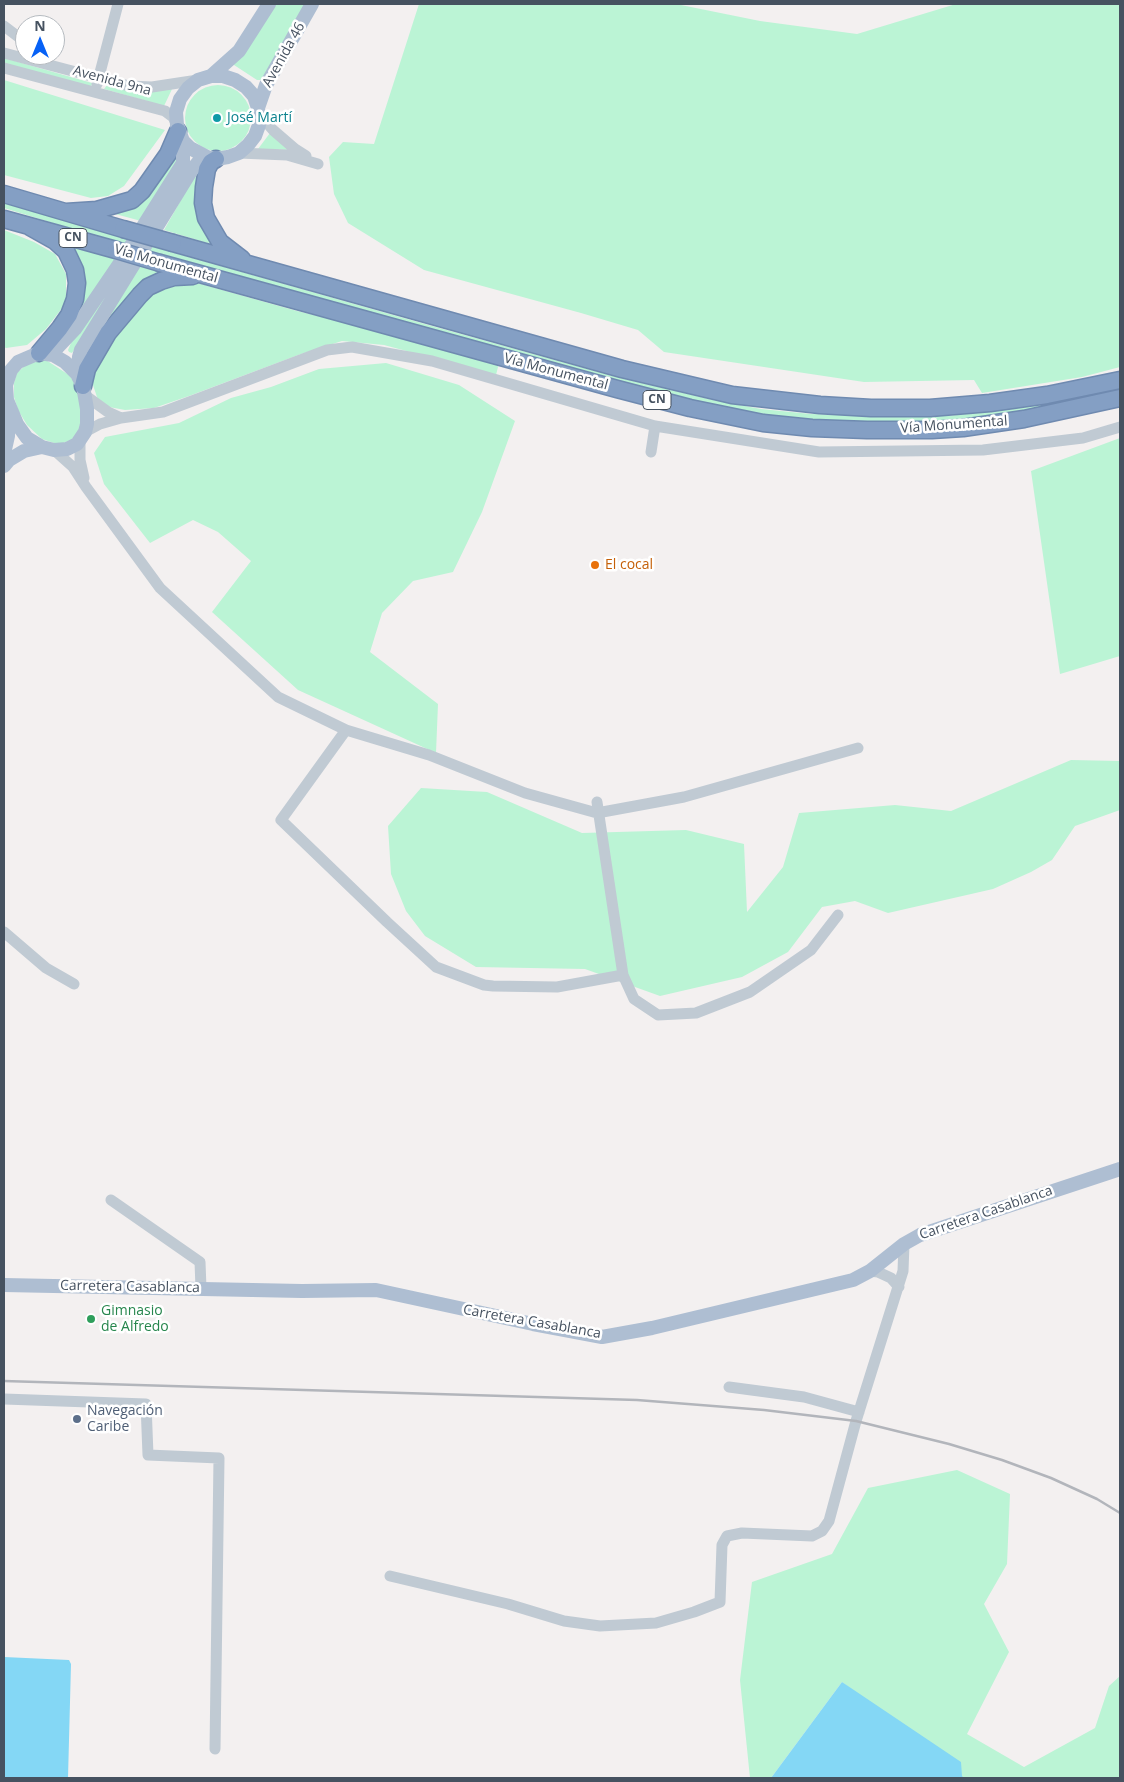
<!DOCTYPE html>
<html>
<head>
<meta charset="utf-8">
<style>
  body { margin:0 }
  #map { position:relative; width:1124px; height:1782px; overflow:hidden; background:#f3f0f0; font-family:"Open Sans",sans-serif }
  canvas { display:block }
  .frame { position:absolute; inset:0; border:5px solid #465260; pointer-events:none }
  .north { position:absolute; left:15px; top:15px; width:50px; height:50px; box-sizing:border-box; background:#fff; border:1px solid #b5babf; border-radius:50%; rotate:0deg; font-size:14px; font-weight:700; line-height:20px; text-align:center; color:#465260 }
  .north::after { content:''; display:block; margin:auto; width:18px; height:22px; background:#0761f6; clip-path:polygon(50% 0,100% 100%,50% 72%,0 100%) }
</style>
</head>
<body>
<div id="map">
<canvas width="1124" height="1782"></canvas>
<div class="frame"></div>
<div class="north">N</div>
</div>
<script>
const ctx = document.querySelector('canvas').getContext('2d');
ctx.lineJoin = 'round';
function paint(path, color) {
  ctx.fillStyle = color;
  ctx.fill(path, 'evenodd');
}
function poly(rows) {
  const path = new Path2D();
  for (const r of rows) {
    if (r.length === 3) {
      path.moveTo(r[0] + r[2], r[1]);
      path.arc(r[0], r[1], r[2], 0, 2 * Math.PI);
      continue;
    }
    path.moveTo(r[0], r[1]);
    for (let i = 2; i < r.length; i += 2) path.lineTo(r[i], r[i + 1]);
  }
  return path;
}
function strokePath(path, color, width, dash) {
  ctx.strokeStyle = color;
  ctx.lineWidth = width;
  ctx.lineCap = dash ? 'butt' : 'round';
  ctx.setLineDash(dash || []);
  ctx.stroke(path);
}
function write(font, color, halo, rows, align = 'center') {
  ctx.font = font + ' "Open Sans",sans-serif';
  ctx.lineWidth = 5;
  ctx.setLineDash([]);
  ctx.textBaseline = 'middle';
  ctx.strokeStyle = halo;
  ctx.fillStyle = color;
  for (const [text, x, y, turn = 0] of rows) {
    ctx.save();
    ctx.translate(x, y);
    ctx.rotate((+turn || 0) * Math.PI / 180);
    ctx.textAlign = isNaN(turn) ? turn : align;
    if (halo) ctx.strokeText(text, 0, 0);
    ctx.fillText(text, 0, 0);
    ctx.restore();
  }
}
const green = poly([
  [273,4,306,4,262,80,257,80,234,65,234,62],
  [419,4,676,4,760,21,857,34,956,4,1120,4,1120,367,1082,377,982,393,974,380,864,382,664,352,638,330,581,313,424,270,348,223,334,194,329,157,343,142,374,144],
  [4,58,92,83,91,89,4,64],
  [4,80,165,130,124,186,108,196,91,198,4,175],
  [108,84,173,87,164,106,104,89],
  [218,118,33],
  [270,133,291,150,258,149],
  [177,152,179,162,141,221,108,212],
  [204,166,215,242,207,243,164,230,191,182],
  [4,201,154,247,425,324,613,376,713,400,761,409,811,414,898,416,949,416,997,410,1120,385,1120,393,1066,406,951,423,813,421,763,417,716,408,111,241,4,208],
  [4,230,34,242,55,254,66,274,66,303,46,329,27,345,6,348,4,347],
  [65,243,117,257,70,329,79,299],
  [126,261,131,263,74,350,72,353,69,352,68,350,71,343],
  [139,266,175,272,139,284,127,297,87,360,87,354],
  [194,282,297,311,373,329,499,363,496,375,384,345,342,341,301,354,189,396,154,408,125,410,109,407,98,400,92,382,96,367,113,333,153,288],
  [46,360,69,375,76,384,83,412,78,433,71,440,63,443,54,443,42,439,27,425,18,410,14,397,14,383,17,373,29,362],
  [386,363,459,385,515,421,482,512,453,572,413,581,382,613,370,652,438,704,436,753,298,690,212,612,251,561,218,532,193,520,150,543,104,484,94,453,105,437,179,423,231,398,271,387,319,369],
  [1120,438,1120,656,1060,674,1031,471],
  [1071,760,1120,761,1120,810,1075,826,1052,860,1031,872,993,889,888,913,855,901,822,907,788,952,742,977,660,996,585,969,476,967,425,936,406,911,391,874,388,826,421,788,487,792,582,833,686,830,744,844,747,912,783,867,799,813,895,805,951,811],
  [957,1470,1010,1494,1007,1564,984,1604,1009,1652,967,1734,1024,1767,1095,1728,1109,1686,1120,1676,1120,1778,964,1778,842,1682,771,1778,750,1778,740,1680,752,1582,832,1554,868,1488]
]);
const water = poly([
  [4,1657,69,1660,71,1664,68,1778,4,1778],
  [842,1682,961,1762,962,1776,964,1778,771,1778]
]);
const minor = poly([
  [4,26,25,42],
  [4,53,129,86,152,87,198,80],
  [4,68,165,111,173,117,177,125],
  [97,84,118,4],
  [259,114,273,130,295,149,306,156],
  [239,153,287,155,318,164],
  [86,396,108,412,121,418],
  [85,432,100,424,121,418,163,412,327,350,352,347,432,361,655,426,819,452,983,450,1083,438,1120,427],
  [80,440,80,460,84,478],
  [54,450,73,467,86,487,160,588,278,697,346,730,429,755,525,793,597,813,684,797,858,748],
  [651,452,655,426],
  [346,730,281,820,387,922,436,967,484,985,493,986,557,987,623,975],
  [597,802,623,975,634,999,658,1015,696,1013,750,992,811,950,838,915],
  [4,932,46,968,74,984],
  [111,1200,200,1262,201,1288],
  [870,1271,878,1272,891,1278,899,1287],
  [729,1387,804,1397,859,1412],
  [4,1399,146,1404,148,1455,219,1458,215,1749],
  [390,1576,508,1604,564,1621,600,1626,656,1623,694,1612,720,1602,722,1545,727,1536,742,1533,812,1536,822,1531,829,1521,856,1421,903,1271,904,1244]
]);
const major = poly([
  [211,76,239,51,269,4],
  [258,108,254,96,246,87,235,80,223,76,211,76,198,80,188,88,180,99,176,112,177,125,183,141,190,148,207,157,216,159,228,157,239,153,248,145,255,136,259,125,258,108,266,85,312,4],
  [39,353,53,355,65,362,77,374,83,386,87,409,87,424,85,432,77,444,67,449,54,450,42,447,27,438,17,424,7,400,6,385,11,370,18,362,39,353],
  [45,353,57,348,75,329,120,263,183,163,183,141],
  [77,374,79,357,81,350,191,171,200,160,207,157],
  [4,454,8,436,9,410],
  [4,466,9,460,24,451,42,447],
  [4,1285,302,1291,376,1290,533,1324,602,1337,652,1328,853,1280,870,1271,904,1244,920,1235,1120,1169]
]);
const highway = poly([
  [216,159,211,162,207,169,204,187,203,203,206,218,220,242,242,259],
  [4,194,123,229],
  [66,212,97,210,132,200,142,191,168,154,178,131],
  [4,219,116,250],
  [30,227,55,241,66,251,75,270,77,283,75,299,69,315,60,328,39,353],
  [173,243,622,369,732,395,820,405,871,408,930,408,990,403,1047,395,1120,380],
  [160,263,617,389,690,408,763,423,812,428,867,430,932,430,963,428,1024,419,1120,398],
  [83,386,87,369,108,333,140,295,148,287,161,281,174,277,193,276]
]);
const rail = poly([
  [4,1381,637,1400,764,1410,856,1421,949,1444,1002,1460,1051,1478,1097,1499,1120,1513]
]);
const highwayBridge = poly([
  [123,229,173,243],
  [116,250,160,263]
]);
const markers = [
  [217,118,5,"#0f9aa8"],
  [595,565,5,"#e8710a"],
  [91,1319,5,"#2e9e5b"],
  [77,1419,5,"#5c6f8a"]
];
const shields = [
  [73,238,28],
  [657,400,28]
];
const shieldNames = [
  ["CN",73,238],
  ["CN",657,400]
];
const streetNames = [
  ["Avenida 46",284,55,-61],
  ["Avenida 9na",112,81,15],
  ["Vía Monumental",166,264,16],
  ["Vía Monumental",556,372,15],
  ["Vía Monumental",954,425,-4],
  ["Carretera Casablanca",986,1213,-19],
  ["Carretera Casablanca",130,1287,1],
  ["Carretera Casablanca",532,1322,10]
];
const cultureNames = [
  ["José Martí",227,118]
];
const foodNames = [
  ["El cocal",605,565]
];
const leisureNames = [
  ["Gimnasio",101,1311],
  ["de Alfredo",101,1327]
];
const serviceNames = [
  ["Navegación",87,1411],
  ["Caribe",87,1427]
];
paint(green, '#bbf4d5');
paint(water, '#84d7f5');
strokePath(highway, '#6f8ab0', 19);
strokePath(minor, '#c0cad3', 11);
strokePath(major, '#aebed2', 14);
strokePath(highway, '#849fc4', 16);
strokePath(rail, '#b2b5bb', 2.5);
strokePath(highwayBridge, '#6f8ab0', 19, []);
strokePath(highwayBridge, '#849fc4', 16);
for (const [x, y, r, color] of markers) {
  const dot = new Path2D();
  dot.arc(x, y, r, 0, 2 * Math.PI);
  ctx.fillStyle = color;
  ctx.fill(dot);
  strokePath(dot, '#fff', 2);
}
for (const [x, y, w] of shields) {
  const box = new Path2D();
  box.roundRect(x - w / 2, y - 9.5, w, 19, 4);
  ctx.fillStyle = '#fff';
  ctx.fill(box);
  strokePath(box, '#465260', 1);
}
write('bold 12px', '#465260', null, shieldNames);
write('14px', '#465260', '#fff', streetNames);
write('14px', '#0d838f', '#fff', cultureNames, 'left');
write('14px', '#c56008', '#fff', foodNames, 'left');
write('14px', '#27864d', '#fff', leisureNames, 'left');
write('14px', '#4e5e75', '#fff', serviceNames, 'left');
</script>
</body>
</html>
